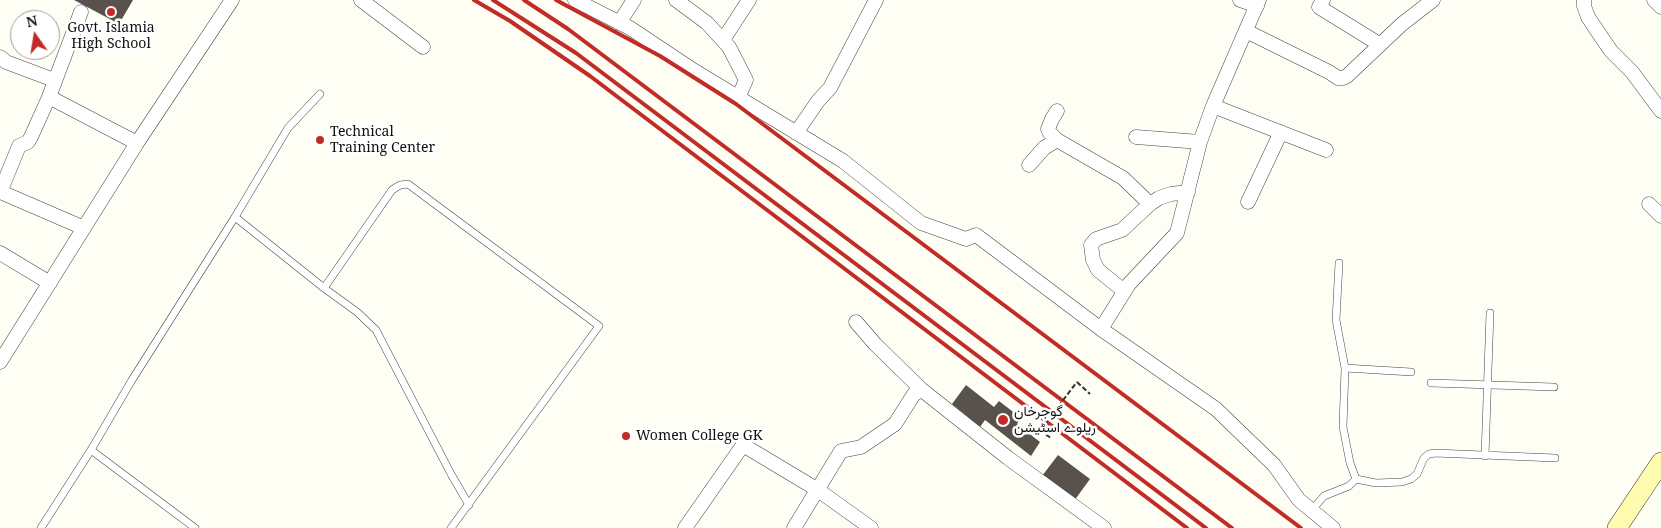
<!DOCTYPE html>
<html>
<head>
<meta charset="utf-8">
<style>
  body { margin:0 }
  #map { position:relative; width:1661px; height:528px; overflow:hidden; background:#fffef4; font-family:"Noto Serif",serif }
  canvas { display:block }
  .north { position:absolute; left:10px; top:10px; width:50px; height:50px; box-sizing:border-box; background:#fff; border:1px solid #9f9f9f; border-radius:50%; rotate:347deg; font-size:14px; font-weight:700; line-height:20px; text-align:center; color:#101010 }
  .north::after { content:''; display:block; margin:auto; width:18px; height:22px; background:#c22c27; clip-path:polygon(50% 0,100% 100%,50% 72%,0 100%) }
</style>
</head>
<body>
<div id="map">
<canvas width="1661" height="528"></canvas>
<div class="north">N</div>
</div>
<script>
const ctx = document.querySelector('canvas').getContext('2d');
ctx.lineJoin = 'round';
function paint(path, color) {
  ctx.fillStyle = color;
  ctx.fill(path, 'evenodd');
}
function poly(rows) {
  const path = new Path2D();
  for (const r of rows) {
    path.moveTo(r[0], r[1]);
    for (let i = 2; i < r.length; i += 2) path.lineTo(r[i], r[i + 1]);
  }
  return path;
}
function strokePath(path, color, width, dash) {
  ctx.strokeStyle = color;
  ctx.lineWidth = width;
  ctx.lineCap = dash ? 'butt' : 'round';
  ctx.setLineDash(dash || []);
  ctx.stroke(path);
}
function write(font, color, halo, rows, align = 'center') {
  ctx.font = font + ' "Noto Serif",Vazirmatn,serif';
  ctx.lineWidth = 5;
  ctx.setLineDash([]);
  ctx.textBaseline = 'middle';
  ctx.strokeStyle = halo;
  ctx.fillStyle = color;
  for (const [text, x, y, turn = 0] of rows) {
    ctx.save();
    ctx.translate(x, y);
    ctx.rotate((+turn || 0) * Math.PI / 180);
    ctx.textAlign = isNaN(turn) ? turn : align;
    if (halo) ctx.strokeText(text, 0, 0);
    ctx.fillText(text, 0, 0);
    ctx.restore();
  }
}
const building = poly([
  [74,0,133,0,119,24],
  [966,385,994,407,999,401,1021,418,1017,424,1040,442,1031,456,985,420,980,427,952,404],
  [1058,455,1090,479,1074,501,1042,476]
]);
const path = poly([
  [1077,382,1090,394],
  [1040,430,1052,439]
]);
const lane = poly([
  [235,217,324,288,357,312,376,330,451,474,469,505],
  [1339,263,1336,320,1345,368,1343,427,1350,463,1356,479],
  [324,288,392,190,400,185,408,184,599,326,451,528],
  [1345,368,1411,372],
  [1431,383,1554,387],
  [91,450,195,528],
  [1485,456,1490,313],
  [1312,510,1324,496,1349,486,1356,479,1376,483,1402,482,1411,479,1417,474,1424,458,1429,454,1435,453,1555,458],
  [41,528,91,450,132,380,235,217,288,128,320,94]
]);
const street = poly([
  [361,0,423,47],
  [575,0,630,28,693,70,843,161,921,223,966,239,976,235,1101,329,1216,409,1274,465,1299,500,1333,528],
  [676,0,707,23,729,47,746,80,738,98],
  [1240,0,1257,6],
  [1323,0,1319,7,1379,44],
  [1584,0,1584,6,1588,17,1600,35,1611,51,1632,72,1661,111],
  [1654,0,1661,7],
  [81,12,49,97,31,137,28,142,19,146,1,190,3,193,84,228],
  [619,23,634,0],
  [1246,31,1329,72,1338,78,1343,78,1347,76,1402,24,1433,0],
  [723,40,749,0],
  [0,57,6,62,54,80],
  [49,97,137,143],
  [1213,106,1326,150],
  [1057,111,1052,119,1048,129,1050,133,1057,140],
  [796,133,818,101,830,88,876,0],
  [1136,137,1200,142],
  [1029,165,1044,148,1057,140,1123,178,1150,204],
  [1248,202,1281,132],
  [1649,204,1661,216],
  [0,253,50,283],
  [1124,291,1098,270,1093,260,1091,245,1096,239,1122,230,1150,204,1159,198,1171,194,1188,192],
  [1101,329,1129,284,1177,233,1200,142,1213,106,1259,0],
  [0,362,137,143,232,0],
  [922,390,1008,458,1104,528],
  [685,528,743,445,818,490,871,528],
  [794,528,841,451,861,447,895,424,914,394,922,390,875,344,856,322]
]);
const secondary = poly([
  [1617,528,1661,462]
]);
const rail = poly([
  [474,0,510,21,590,76,1187,528],
  [493,0,576,53,1206,528],
  [524,0,568,29,1232,528],
  [556,0,660,56,736,104,1301,528]
]);
const pathBridge = poly([
  [1040,430,1077,382]
]);
const markers = [
  [111,12,5,"#c22c27"],
  [320,140,5,"#c22c27"],
  [1003,420,6,"#c22c27"],
  [626,436,5,"#c22c27"]
];
const poiNames = [
  ["Govt. Islamia",111,28,"center"],
  ["High School",111,44,"center"],
  ["Technical",330,132],
  ["Training Center",330,148],
  ["گوجرخان",1014,412],
  ["ریلوے اسٹیشن",1014,428],
  ["Women College GK",636,436]
];
paint(building, '#59524c');
strokePath(lane, '#434343', 8);
strokePath(street, '#434343', 15);
strokePath(secondary, '#323232', 20);
strokePath(path, '#323232', 2, [5, 2.5]);
strokePath(lane, '#fff', 7);
strokePath(street, '#fff', 14);
strokePath(secondary, '#fffcaf', 19);
strokePath(rail, '#c22c27', 4);
strokePath(pathBridge, '#323232', 2, [5, 2.5]);
for (const [x, y, r, color] of markers) {
  const dot = new Path2D();
  dot.arc(x, y, r, 0, 2 * Math.PI);
  ctx.fillStyle = color;
  ctx.fill(dot);
  strokePath(dot, '#fff', 2);
}
write('14px', '#101010', '#fff', poiNames, 'left');
</script>
</body>
</html>
